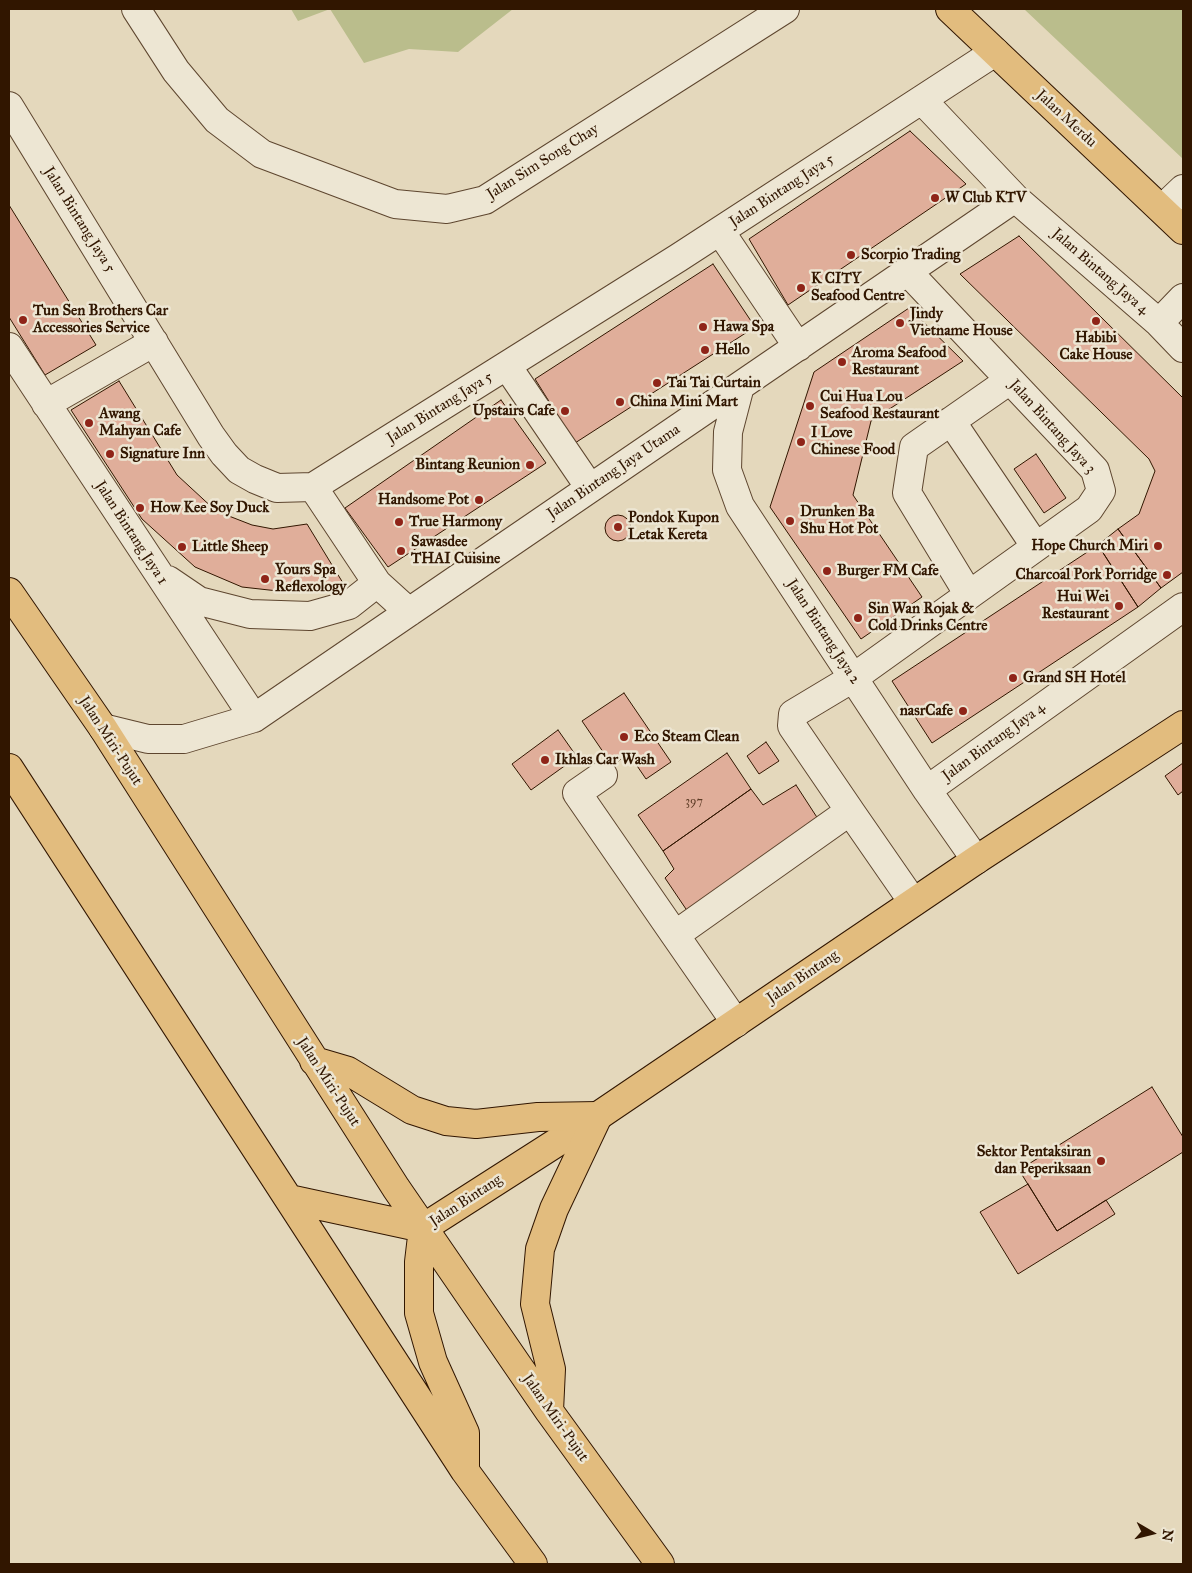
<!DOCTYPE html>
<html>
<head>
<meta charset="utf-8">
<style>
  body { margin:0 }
  #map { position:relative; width:1192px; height:1573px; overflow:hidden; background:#e4d8bc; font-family:"IM FELL Great Primer",serif }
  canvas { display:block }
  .frame { position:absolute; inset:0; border:10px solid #311600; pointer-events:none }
  .north { position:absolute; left:1127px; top:1508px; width:50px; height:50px; -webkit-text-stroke:4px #ede6d3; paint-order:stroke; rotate:98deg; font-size:14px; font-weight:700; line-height:20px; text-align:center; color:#311600 }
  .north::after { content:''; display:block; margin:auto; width:18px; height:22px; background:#311600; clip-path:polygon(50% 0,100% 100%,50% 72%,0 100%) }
</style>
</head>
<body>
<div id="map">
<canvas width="1192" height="1573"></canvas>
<div class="frame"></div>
<div class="north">N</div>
</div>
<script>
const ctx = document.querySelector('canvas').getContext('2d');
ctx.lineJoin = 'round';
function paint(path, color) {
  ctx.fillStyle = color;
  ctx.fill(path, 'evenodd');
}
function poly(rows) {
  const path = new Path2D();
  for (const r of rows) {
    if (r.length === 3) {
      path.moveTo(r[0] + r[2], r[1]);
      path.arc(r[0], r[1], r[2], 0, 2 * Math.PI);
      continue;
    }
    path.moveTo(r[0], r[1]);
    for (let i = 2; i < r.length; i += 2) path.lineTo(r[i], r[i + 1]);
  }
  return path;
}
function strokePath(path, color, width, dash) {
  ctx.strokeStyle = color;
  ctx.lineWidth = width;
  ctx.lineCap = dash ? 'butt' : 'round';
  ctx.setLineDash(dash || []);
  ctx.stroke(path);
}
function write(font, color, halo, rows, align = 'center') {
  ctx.font = font + ' "IM FELL Great Primer",serif';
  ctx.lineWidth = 5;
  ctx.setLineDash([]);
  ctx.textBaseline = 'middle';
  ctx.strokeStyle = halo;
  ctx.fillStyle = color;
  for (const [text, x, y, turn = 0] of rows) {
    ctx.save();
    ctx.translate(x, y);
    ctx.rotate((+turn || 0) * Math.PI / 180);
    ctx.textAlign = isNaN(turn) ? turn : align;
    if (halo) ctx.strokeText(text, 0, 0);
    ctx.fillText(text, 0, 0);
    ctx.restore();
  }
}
const green = poly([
  [291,9,513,9,458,52,409,49,364,63,330,9,298,21],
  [1024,9,1183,9,1183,159]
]);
const building = poly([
  [910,131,966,184,788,305,749,239,910,131],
  [9,205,96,345,45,375,9,317,9,205],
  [1019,236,1183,398,1183,572,1161,588,1118,529,1139,514,1155,471,1149,459,960,274,1019,236],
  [713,264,755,327,575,443,535,379,713,264],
  [909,308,963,361,871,421,853,495,922,597,861,639,770,507,814,372,909,308],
  [119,381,177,475,216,511,252,525,273,529,307,524,343,583,287,592,242,587,195,567,142,519,71,410,119,381],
  [501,400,546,463,388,567,345,508,501,400],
  [1036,454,1066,498,1044,513,1014,469,1036,454],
  [618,528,13],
  [1118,529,1161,588,1138,607,1098,545,1118,529],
  [1098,545,1138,607,932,743,892,681,1098,545],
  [624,693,671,762,646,779,629,754,612,765,582,721,624,693],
  [558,730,577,757,531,790,512,764,558,730],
  [766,742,779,761,759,774,747,756,766,742],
  [727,753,751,789,663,851,638,815,727,753],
  [1183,763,1183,791,1178,795,1165,776,1183,763],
  [796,785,820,822,688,912,665,878,674,869,663,851,751,789,763,805,796,785],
  [1152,1087,1183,1137,1183,1152,1057,1231,1019,1170,1152,1087],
  [1028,1184,1057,1231,1106,1200,1115,1214,1018,1274,980,1212,1028,1184]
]);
const minor = poly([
  [136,9,176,71,217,120,262,154,395,204,447,209,485,200,785,9],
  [922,100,1015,198,1159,323,1183,348],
  [9,106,211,436,224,454,239,470,255,479,277,488,313,487,678,258,995,52],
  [1162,209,1183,189],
  [720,231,798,347],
  [1159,323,1183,298],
  [9,347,254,718],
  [507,366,590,488],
  [740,386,728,432,727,470,740,506,927,790,976,860],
  [46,404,154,342],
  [951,421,1036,547],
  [313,487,377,583,409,612],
  [168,580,199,601,250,614,310,616,349,605,377,583],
  [969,595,907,493,914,447,1010,380],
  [103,728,148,739,184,739,254,718,1015,198],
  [603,775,577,793,675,935],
  [927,790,1183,607],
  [850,811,792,726,793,714,853,678,1089,509,1101,491,1095,470,907,271],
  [736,1023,675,935,850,811,913,902]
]);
const major = poly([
  [950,9,1183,230],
  [423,1228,598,1116,976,860,1183,725]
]);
const highway = poly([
  [9,592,103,728,396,1188,549,1411,660,1564],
  [9,768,465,1471,533,1564],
  [314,1061,348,1071,412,1110,446,1121,476,1124,538,1117,598,1116,554,1209,540,1249,535,1304,551,1369,549,1411],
  [289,1199,423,1228],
  [423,1228,419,1262,419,1313,433,1362,465,1433,465,1471]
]);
const markers = [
  [935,198,5,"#8f2418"],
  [851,255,5,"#8f2418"],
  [801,288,5,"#8f2418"],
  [23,320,5,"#8f2418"],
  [1096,321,5,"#8f2418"],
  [900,323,5,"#8f2418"],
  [703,327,5,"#8f2418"],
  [705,350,5,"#8f2418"],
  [842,362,5,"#8f2418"],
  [657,383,5,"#8f2418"],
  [620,402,5,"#8f2418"],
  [810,406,5,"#8f2418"],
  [565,411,5,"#8f2418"],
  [89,423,5,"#8f2418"],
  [801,442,5,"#8f2418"],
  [110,454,5,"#8f2418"],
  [530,465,5,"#8f2418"],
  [479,500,5,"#8f2418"],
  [140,508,5,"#8f2418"],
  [790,521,5,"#8f2418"],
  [399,522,5,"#8f2418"],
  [618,527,5,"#8f2418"],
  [1158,546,5,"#8f2418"],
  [182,547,5,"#8f2418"],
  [401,551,5,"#8f2418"],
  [827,571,5,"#8f2418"],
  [1167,575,5,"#8f2418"],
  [265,579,5,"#8f2418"],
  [1119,606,5,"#8f2418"],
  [858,618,5,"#8f2418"],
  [1013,678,5,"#8f2418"],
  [963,711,5,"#8f2418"],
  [624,737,5,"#8f2418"],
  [545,760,5,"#8f2418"],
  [1101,1161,5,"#8f2418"]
];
const numberNames = [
  ["397",694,802]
];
const streetNames = [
  ["Jalan Merdu",1066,119,43],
  ["Jalan Sim Song Chay",543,162,-32],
  ["Jalan Bintang Jaya 5",782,191,-33],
  ["Jalan Bintang Jaya 5",79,220,58],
  ["Jalan Bintang Jaya 4",1100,272,41],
  ["Jalan Bintang Jaya 5",440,408,-32],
  ["Jalan Bintang Jaya 3",1052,427,48],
  ["Jalan Bintang Jaya Utama",614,472,-34],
  ["Jalan Bintang Jaya 1",131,533,57],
  ["Jalan Bintang Jaya 2",823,632,57],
  ["Jalan Miri-Pujut",110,741,57],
  ["Jalan Bintang Jaya 4",994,742,-36],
  ["Jalan Bintang",803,977,-34],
  ["Jalan Miri-Pujut",328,1082,57],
  ["Jalan Bintang",466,1201,-33],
  ["Jalan Miri-Pujut",555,1418,55]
];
const poiNames = [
  ["W Club KTV",945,198],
  ["Scorpio Trading",861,255],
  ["K CITY",811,279],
  ["Seafood Centre",811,296],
  ["Tun Sen Brothers Car",33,311],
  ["Accessories Service",33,328],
  ["Jindy",910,314],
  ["Vietname House",910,331],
  ["Hawa Spa",713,327],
  ["Habibi",1096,338,"center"],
  ["Cake House",1096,355,"center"],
  ["Hello",715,350],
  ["Aroma Seafood",852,353],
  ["Restaurant",852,370],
  ["Tai Tai Curtain",667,383],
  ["Cui Hua Lou",820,397],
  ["Seafood Restaurant",820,414],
  ["China Mini Mart",630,402],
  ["Upstairs Cafe",555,411,"right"],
  ["Awang",99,414],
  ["Mahyan Cafe",99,431],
  ["I Love",811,433],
  ["Chinese Food",811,450],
  ["Signature Inn",120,454],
  ["Bintang Reunion",520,465,"right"],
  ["Handsome Pot",469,500,"right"],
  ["How Kee Soy Duck",150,508],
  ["Drunken Ba",800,512],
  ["Shu Hot Pot",800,529],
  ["Pondok Kupon",628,518],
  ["Letak Kereta",628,535],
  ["True Harmony",409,522],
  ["Sawasdee",411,542],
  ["THAI Cuisine",411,559],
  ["Hope Church Miri",1148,546,"right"],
  ["Little Sheep",192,547],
  ["Yours Spa",275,570],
  ["Reflexology",275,587],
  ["Burger FM Cafe",837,571],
  ["Charcoal Pork Porridge",1157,575,"right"],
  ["Hui Wei",1109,597,"right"],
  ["Restaurant",1109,614,"right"],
  ["Sin Wan Rojak &",868,609],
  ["Cold Drinks Centre",868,626],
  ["Grand SH Hotel",1023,678],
  ["nasrCafe",953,711,"right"],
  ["Eco Steam Clean",634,737],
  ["Ikhlas Car Wash",555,760],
  ["Sektor Pentaksiran",1091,1152,"right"],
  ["dan Peperiksaan",1091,1169,"right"]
];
paint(green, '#babd8c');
paint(building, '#e0ae9a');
strokePath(building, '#311600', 1);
strokePath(minor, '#5e462f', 30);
strokePath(major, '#311600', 30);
strokePath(highway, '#311600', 30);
strokePath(minor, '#ede6d3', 28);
strokePath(major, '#e2bc7e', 28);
strokePath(highway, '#e2bc7e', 28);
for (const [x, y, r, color] of markers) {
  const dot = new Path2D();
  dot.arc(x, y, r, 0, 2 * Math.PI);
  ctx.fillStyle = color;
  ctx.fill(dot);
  strokePath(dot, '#ede6d3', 2);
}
write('12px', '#5d3c26', null, numberNames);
write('15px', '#311600', '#ede6d3', streetNames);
write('bold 15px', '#311600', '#ede6d3', poiNames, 'left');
</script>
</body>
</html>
